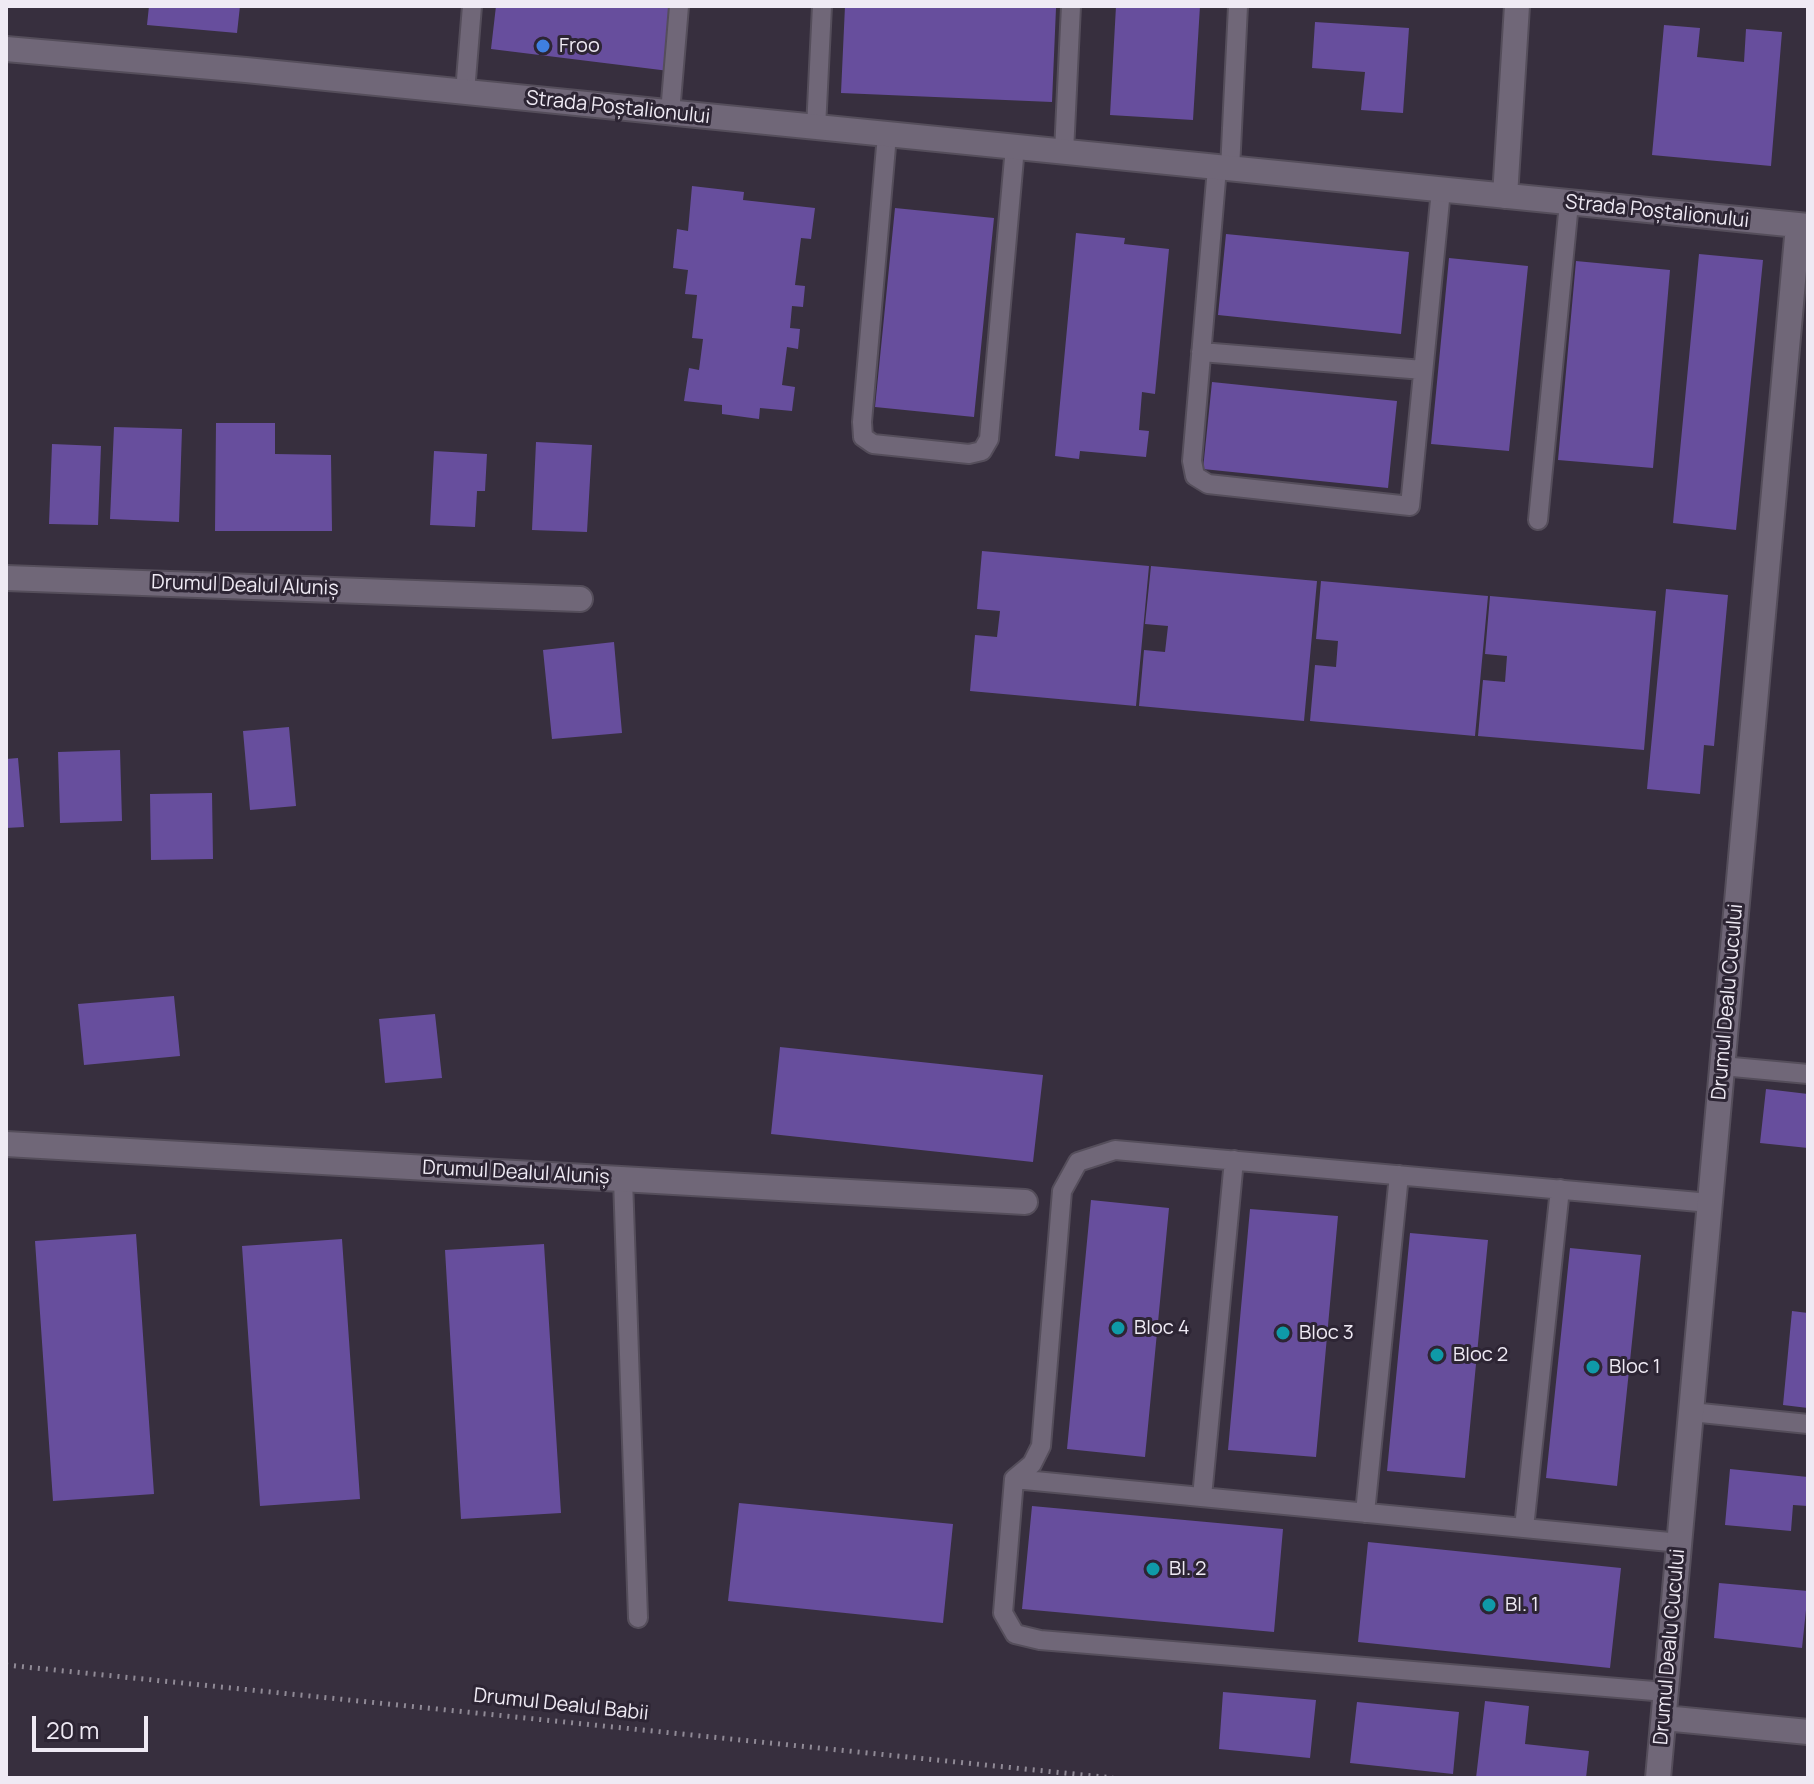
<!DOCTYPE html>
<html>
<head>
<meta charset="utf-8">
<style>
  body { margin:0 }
  #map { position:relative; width:1814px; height:1784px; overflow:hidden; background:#372f3e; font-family:Manrope,sans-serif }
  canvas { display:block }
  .frame { position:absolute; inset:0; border:8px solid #efeaf4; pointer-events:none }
  .scale { position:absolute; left:32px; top:1716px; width:116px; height:36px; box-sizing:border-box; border:4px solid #efeaf4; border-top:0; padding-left:10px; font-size:24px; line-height:28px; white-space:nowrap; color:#efeaf4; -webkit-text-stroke:6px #2d2534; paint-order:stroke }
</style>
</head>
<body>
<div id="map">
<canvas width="1814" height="1784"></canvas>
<div class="frame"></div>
<div class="scale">20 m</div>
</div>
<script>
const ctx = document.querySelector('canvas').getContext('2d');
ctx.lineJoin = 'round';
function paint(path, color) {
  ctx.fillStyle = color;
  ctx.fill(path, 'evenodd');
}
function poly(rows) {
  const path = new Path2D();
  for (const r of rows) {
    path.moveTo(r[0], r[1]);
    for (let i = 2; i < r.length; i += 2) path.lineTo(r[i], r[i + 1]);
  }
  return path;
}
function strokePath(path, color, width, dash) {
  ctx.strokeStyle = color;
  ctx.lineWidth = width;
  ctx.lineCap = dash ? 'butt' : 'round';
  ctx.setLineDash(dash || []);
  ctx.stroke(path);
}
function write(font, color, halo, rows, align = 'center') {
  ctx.font = font + ' Manrope,sans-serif';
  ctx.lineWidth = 6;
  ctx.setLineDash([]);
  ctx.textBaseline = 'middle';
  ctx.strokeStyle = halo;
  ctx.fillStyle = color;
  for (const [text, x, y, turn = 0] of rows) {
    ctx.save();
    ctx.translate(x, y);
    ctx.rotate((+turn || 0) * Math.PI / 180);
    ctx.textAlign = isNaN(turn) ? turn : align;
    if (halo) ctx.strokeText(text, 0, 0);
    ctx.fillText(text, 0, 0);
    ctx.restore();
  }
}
const building = poly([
  [149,6,240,6,237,33,147,25],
  [496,6,677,6,669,71,491,49],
  [845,6,1005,6,1056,8,1052,102,841,93],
  [1116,6,1200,6,1193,120,1110,115],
  [1315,22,1409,28,1403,113,1361,110,1365,72,1312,68],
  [1664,25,1700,28,1697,57,1744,62,1746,29,1782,32,1771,166,1652,155],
  [692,186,744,192,743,200,815,208,811,239,801,238,795,285,805,286,803,307,792,306,790,328,800,329,798,349,787,347,782,385,795,387,792,411,760,408,759,419,722,414,722,405,684,401,689,368,699,370,703,339,692,338,697,295,685,294,688,270,673,268,677,229,688,231],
  [895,208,994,218,974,417,875,407],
  [1076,233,1125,238,1124,244,1169,249,1155,394,1142,392,1139,430,1149,431,1146,457,1080,451,1079,459,1055,456],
  [1226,234,1409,252,1401,334,1218,315],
  [1699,254,1763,260,1736,530,1673,523],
  [1449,258,1528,266,1509,451,1431,444],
  [1576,261,1670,270,1653,468,1558,460],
  [1212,382,1397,401,1388,488,1203,469],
  [216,423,275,423,275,454,331,455,332,531,215,531],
  [114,427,182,429,179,522,110,519],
  [536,442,592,445,587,532,532,530],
  [52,444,101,446,98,525,49,524],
  [434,451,487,454,485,491,477,491,475,527,430,525],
  [982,551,1149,566,1136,706,970,691,975,635,997,637,1000,611,977,609],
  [1151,566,1317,581,1304,721,1139,706,1144,650,1165,652,1168,626,1145,624],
  [1321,581,1488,596,1475,736,1310,721,1315,665,1336,667,1338,641,1316,639],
  [1666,589,1728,595,1714,746,1704,745,1700,794,1647,789],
  [1490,596,1656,611,1644,750,1478,736,1483,680,1505,682,1507,656,1485,654],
  [614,642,622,733,552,739,543,650],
  [289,727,296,806,250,810,243,731],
  [120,750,122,821,60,823,58,752],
  [18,758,24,827,6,828,6,759],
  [212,793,213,859,151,860,150,794],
  [174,996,180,1056,84,1065,78,1004],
  [435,1014,442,1078,385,1083,379,1019],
  [780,1047,1043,1075,1033,1162,771,1134],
  [1766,1089,1808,1094,1808,1148,1760,1143],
  [1091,1200,1169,1208,1145,1457,1067,1449],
  [1250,1209,1338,1216,1316,1457,1228,1450],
  [1410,1233,1488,1240,1465,1478,1387,1471],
  [136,1234,154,1494,53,1501,35,1241],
  [342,1239,360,1499,260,1506,242,1246],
  [544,1244,561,1513,461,1519,445,1250],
  [1570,1248,1641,1255,1617,1486,1546,1478],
  [1792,1311,1808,1313,1808,1408,1783,1405],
  [1730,1469,1808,1477,1808,1506,1793,1505,1791,1531,1725,1525],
  [739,1503,953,1524,943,1623,728,1601],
  [1032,1506,1283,1529,1274,1632,1022,1609],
  [1368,1542,1621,1568,1610,1668,1358,1642],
  [1719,1583,1808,1591,1802,1648,1714,1638],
  [1223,1692,1316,1700,1310,1758,1219,1749],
  [1485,1701,1529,1706,1525,1744,1589,1751,1586,1778,1476,1778],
  [1357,1702,1459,1712,1453,1774,1350,1763]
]);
const path = poly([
  [6,1665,1113,1778]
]);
const lane = poly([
  [465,92,472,6],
  [670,113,679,6],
  [816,128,822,6],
  [887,135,862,422,863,437,873,444,969,454,982,451,989,439,1015,147],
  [1064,152,1071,6],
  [1217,168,1192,461,1195,476,1208,484,1410,506,1441,190],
  [1230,169,1238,6],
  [1201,352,1423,370],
  [1538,520,1569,203],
  [1722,1066,1808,1074],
  [623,1179,638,1618],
  [1691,1412,1808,1424],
  [1014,1479,1680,1543],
  [1202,1497,1234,1160],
  [1365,1513,1399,1175],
  [1524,1528,1560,1189],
  [1666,1692,1040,1640,1015,1634,1003,1613,1014,1479,1032,1464,1041,1446,1062,1191,1078,1162,1115,1150,1710,1203]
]);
const street = poly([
  [6,49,246,70,1808,226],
  [1505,196,1517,6],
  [6,578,580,599],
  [6,1144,1025,1202],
  [1664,1718,1808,1732],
  [1658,1778,1798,226]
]);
const markers = [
  [543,46,8,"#3f7fe0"],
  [1118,1328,8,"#0f9aa8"],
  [1283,1333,8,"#0f9aa8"],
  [1437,1355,8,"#0f9aa8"],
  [1593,1367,8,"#0f9aa8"],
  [1153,1569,8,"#0f9aa8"],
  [1489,1605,8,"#0f9aa8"]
];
const poiNames = [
  ["Froo",559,46],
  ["Bloc 4",1134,1328],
  ["Bloc 3",1299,1333],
  ["Bloc 2",1453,1355],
  ["Bloc 1",1609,1367],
  ["Bl. 2",1169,1569],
  ["Bl. 1",1505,1605]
];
const streetNames = [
  ["Strada Poștalionului",618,108,6],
  ["Strada Poștalionului",1657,212,6],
  ["Drumul Dealul Aluniș",245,586,2],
  ["Drumul Dealu Cucului",1728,1002,-85],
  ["Drumul Dealul Aluniș",516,1173,3],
  ["Drumul Dealu Cucului",1670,1647,-85],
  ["Drumul Dealul Babii",561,1705,6]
];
paint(building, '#674e9d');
strokePath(lane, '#554e5b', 22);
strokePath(street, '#554e5b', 28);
strokePath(path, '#908a96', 5, [2, 6]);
strokePath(lane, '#706778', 18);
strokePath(street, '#706778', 24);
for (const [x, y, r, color] of markers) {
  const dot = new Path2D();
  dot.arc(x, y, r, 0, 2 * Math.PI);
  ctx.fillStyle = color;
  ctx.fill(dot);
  strokePath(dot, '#2d2534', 3);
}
write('20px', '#efeaf4', '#2d2534', poiNames, 'left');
write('20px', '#efeaf4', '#2d2534', streetNames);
</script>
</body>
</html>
